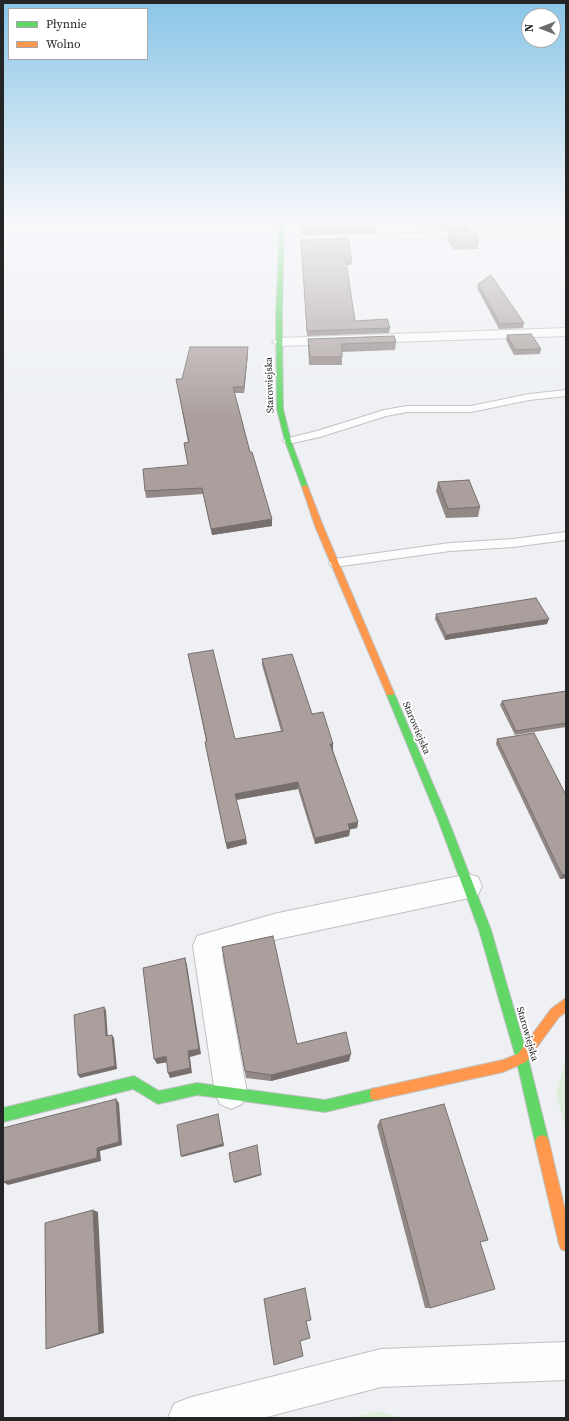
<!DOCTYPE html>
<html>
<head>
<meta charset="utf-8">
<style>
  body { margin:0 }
  #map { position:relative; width:569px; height:1421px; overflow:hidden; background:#eef0f3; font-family:"Source Serif 4",serif }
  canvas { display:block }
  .frame { position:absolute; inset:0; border:4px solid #242527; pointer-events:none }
  .legend { position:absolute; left:8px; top:8px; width:140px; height:52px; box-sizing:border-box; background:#fff; border:1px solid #a7a8a9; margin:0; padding:5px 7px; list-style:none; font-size:12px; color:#242527 }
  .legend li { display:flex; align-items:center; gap:8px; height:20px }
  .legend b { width:20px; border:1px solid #a7a8a9 }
  .north { position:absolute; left:521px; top:8px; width:40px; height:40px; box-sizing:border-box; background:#fff; border:1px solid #a7a8a9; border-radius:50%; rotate:270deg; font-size:11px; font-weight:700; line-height:16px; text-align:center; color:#242527 }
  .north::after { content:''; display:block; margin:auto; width:14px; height:18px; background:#6b6c6e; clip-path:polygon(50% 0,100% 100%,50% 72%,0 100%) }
</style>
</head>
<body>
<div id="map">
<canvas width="569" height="1421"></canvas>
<div class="frame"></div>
<ul class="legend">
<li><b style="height:5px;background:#63d668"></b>Płynnie</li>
<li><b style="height:5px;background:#ff974d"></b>Wolno</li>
</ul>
<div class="north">N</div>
</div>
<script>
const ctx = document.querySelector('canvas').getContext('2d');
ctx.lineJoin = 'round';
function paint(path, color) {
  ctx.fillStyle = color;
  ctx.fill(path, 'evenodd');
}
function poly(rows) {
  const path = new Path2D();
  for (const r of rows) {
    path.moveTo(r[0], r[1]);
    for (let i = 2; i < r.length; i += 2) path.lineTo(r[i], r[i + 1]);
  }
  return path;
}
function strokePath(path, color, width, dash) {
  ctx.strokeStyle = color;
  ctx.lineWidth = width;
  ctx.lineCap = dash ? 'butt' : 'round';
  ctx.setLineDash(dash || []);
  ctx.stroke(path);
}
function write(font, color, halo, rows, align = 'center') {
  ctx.font = font + ' "Source Serif 4",serif';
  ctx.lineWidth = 4;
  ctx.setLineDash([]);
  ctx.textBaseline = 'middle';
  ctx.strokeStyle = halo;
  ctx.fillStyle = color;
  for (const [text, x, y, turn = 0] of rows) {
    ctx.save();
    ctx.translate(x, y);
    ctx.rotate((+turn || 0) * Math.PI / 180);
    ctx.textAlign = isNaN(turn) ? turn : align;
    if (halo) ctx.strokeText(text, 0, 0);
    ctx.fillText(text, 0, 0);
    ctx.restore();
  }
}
const green = poly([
  [566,1056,566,1129,556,1095],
  [379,1411,402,1418,351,1418]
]);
const lane = poly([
  [566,390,566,396,529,400,471,412,407,412,386,416,320,437,288,444,283,441,284,439,317,431,384,410,407,406,471,406,529,394,566,390],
  [566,532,566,540,513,547,450,551,335,567,331,566,329,563,331,560,335,559,450,543,513,539,566,532]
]);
const street = poly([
  [566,228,566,234,282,243,277,240,282,237,566,228],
  [566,328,566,336,279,346,272,342,279,338,566,328],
  [469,874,478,877,482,886,478,895,469,898,278,939,222,955,247,1093,242,1104,231,1109,220,1104,215,1093,193,946,197,936,278,913,469,874],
  [566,1342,566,1380,381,1387,263,1418,168,1418,174,1404,188,1398,381,1349,566,1342]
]);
const fast = poly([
  [280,220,284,220,282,316,283,409,291,441,308,487,305,489,302,487,285,441,277,409,276,316,280,220],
  [390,690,394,693,447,817,491,930,528,1058,549,1142,547,1147,542,1149,537,1147,535,1142,516,1058,479,930,437,817,386,693,390,690],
  [134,1076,159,1091,197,1083,325,1100,376,1088,381,1089,382,1094,381,1099,376,1100,325,1112,197,1095,158,1104,133,1089,3,1122,3,1108,134,1076]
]);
const slow = poly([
  [305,485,308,487,323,526,394,693,393,695,387,695,386,693,315,526,302,487,305,485],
  [566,998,566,1012,559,1017,526,1062,503,1072,376,1100,371,1099,370,1094,371,1089,376,1088,503,1060,518,1054,551,1009,566,998],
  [542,1135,547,1137,549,1142,566,1214,566,1251,561,1249,559,1244,535,1142,537,1137,542,1135]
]);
const wall = poly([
  [301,220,375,228,375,233,301,235],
  [436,220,467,220,469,226,469,230,442,230,436,221],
  [449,231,479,241,478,249,454,250,447,239],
  [301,240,352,261,351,265,346,265,355,321,390,328,389,333,307,336],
  [478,284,524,323,523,328,499,329,477,288],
  [507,335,541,349,540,354,514,355,506,340],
  [308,339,396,342,395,350,342,352,342,365,309,365,308,346],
  [248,353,244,393,234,393,250,452,272,519,272,526,212,535,203,494,146,498,145,491,188,465,184,443,188,442,176,379,182,379],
  [438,482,480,507,478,517,446,518,436,491],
  [436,614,547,624,445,640,435,619],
  [188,654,235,739,281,731,262,665,262,659,312,714,333,750,358,822,357,828,350,829,349,836,315,844,298,789,236,800,246,839,247,844,227,849,206,748,205,742,206,741],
  [566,691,566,727,515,735,500,705,502,701],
  [497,739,566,795,566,878,560,879,496,744],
  [222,947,297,1044,349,1061,271,1081,246,1078],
  [380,1120,480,1242,430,1308,425,1308,377,1126]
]);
const shadedWall = poly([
  [248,347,248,353,244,393,244,387],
  [272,519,272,526,212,535,211,529],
  [549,619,547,624,445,640,446,635],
  [330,744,333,744,333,750,330,751],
  [298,782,298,789,235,800,235,794],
  [358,822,357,828,347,830,348,824],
  [350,830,349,836,315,844,315,838],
  [246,839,247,844,227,849,226,843],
  [566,874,566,878,560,879,562,875],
  [185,958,187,965,201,1054,190,1057,192,1073,170,1078,168,1073,188,1051],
  [104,1007,106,1010,108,1039,106,1036],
  [112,1035,114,1038,117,1069,80,1078,78,1075],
  [351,1054,349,1061,271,1081,271,1075],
  [166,1056,169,1062,157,1064,154,1059],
  [116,1099,119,1103,122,1145,100,1151,101,1161,8,1185,3,1182,97,1148],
  [218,1114,224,1146,182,1157,181,1156],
  [261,1174,262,1175,235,1183,234,1182],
  [93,1210,98,1212,104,1333,46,1349]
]);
const building = poly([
  [301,220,373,220,375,228,301,231,301,220],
  [439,220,467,220,469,226,442,226,439,220],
  [449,231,474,231,479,241,455,242,449,231],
  [348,238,352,261,346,261,355,321,387,319,390,328,307,331,301,240,348,238],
  [491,275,524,323,500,324,478,284,491,275],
  [531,334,541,349,515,350,507,335,531,334],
  [394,336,396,342,342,344,342,357,310,357,308,339,394,336],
  [190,347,248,347,244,387,233,387,250,452,252,452,272,519,211,529,202,488,145,491,143,469,188,465,184,443,189,442,176,379,182,379,190,347],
  [469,480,480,507,448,509,438,482,469,480],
  [536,598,549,619,446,635,436,614,536,598],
  [213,650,235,739,283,731,262,659,292,654,312,714,323,712,333,744,330,744,358,822,348,824,350,830,315,838,298,782,235,794,246,839,226,843,205,742,207,741,188,654,213,650],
  [566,691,566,723,516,731,502,701,566,691],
  [534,733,566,795,566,874,562,875,497,739,534,733],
  [273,936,297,1044,346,1032,351,1054,271,1075,245,1071,222,947,273,936],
  [185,958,199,1049,188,1051,190,1068,168,1073,166,1056,154,1059,143,968,185,958],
  [104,1007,106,1036,112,1035,115,1066,78,1075,74,1015,104,1007],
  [116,1099,119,1142,97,1148,97,1158,3,1182,3,1128,116,1099],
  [444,1104,488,1240,480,1242,495,1289,430,1308,380,1120,444,1104],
  [218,1114,223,1144,181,1156,177,1125,218,1114],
  [257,1145,261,1174,234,1182,229,1153,257,1145],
  [93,1210,99,1333,46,1349,45,1223,93,1210],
  [305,1288,311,1320,306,1321,310,1338,300,1341,303,1356,274,1365,264,1299,305,1288]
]);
const streetNames = [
  ["Starowiejska",270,385,-92],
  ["Starowiejska",416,728,67],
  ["Starowiejska",527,1034,74]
];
paint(green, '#deeeda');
strokePath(lane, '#c0c2c4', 2);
strokePath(street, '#c0c2c4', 2);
strokePath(fast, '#c0c2c4', 2);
strokePath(slow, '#c0c2c4', 2);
paint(lane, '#fcfdfd');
paint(street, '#fcfdfd');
paint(fast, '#63d668');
paint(slow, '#ff974d');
paint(wall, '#928987');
paint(shadedWall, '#776f6e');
paint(building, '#aa9f9d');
strokePath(building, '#776f6e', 1);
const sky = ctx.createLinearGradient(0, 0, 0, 419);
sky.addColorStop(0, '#89c5e7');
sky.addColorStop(0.53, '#f7f8fa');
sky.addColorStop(1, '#f7f8fa00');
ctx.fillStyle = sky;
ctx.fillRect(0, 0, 569, 419);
write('10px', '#242527', '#fff', streetNames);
</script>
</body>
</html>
